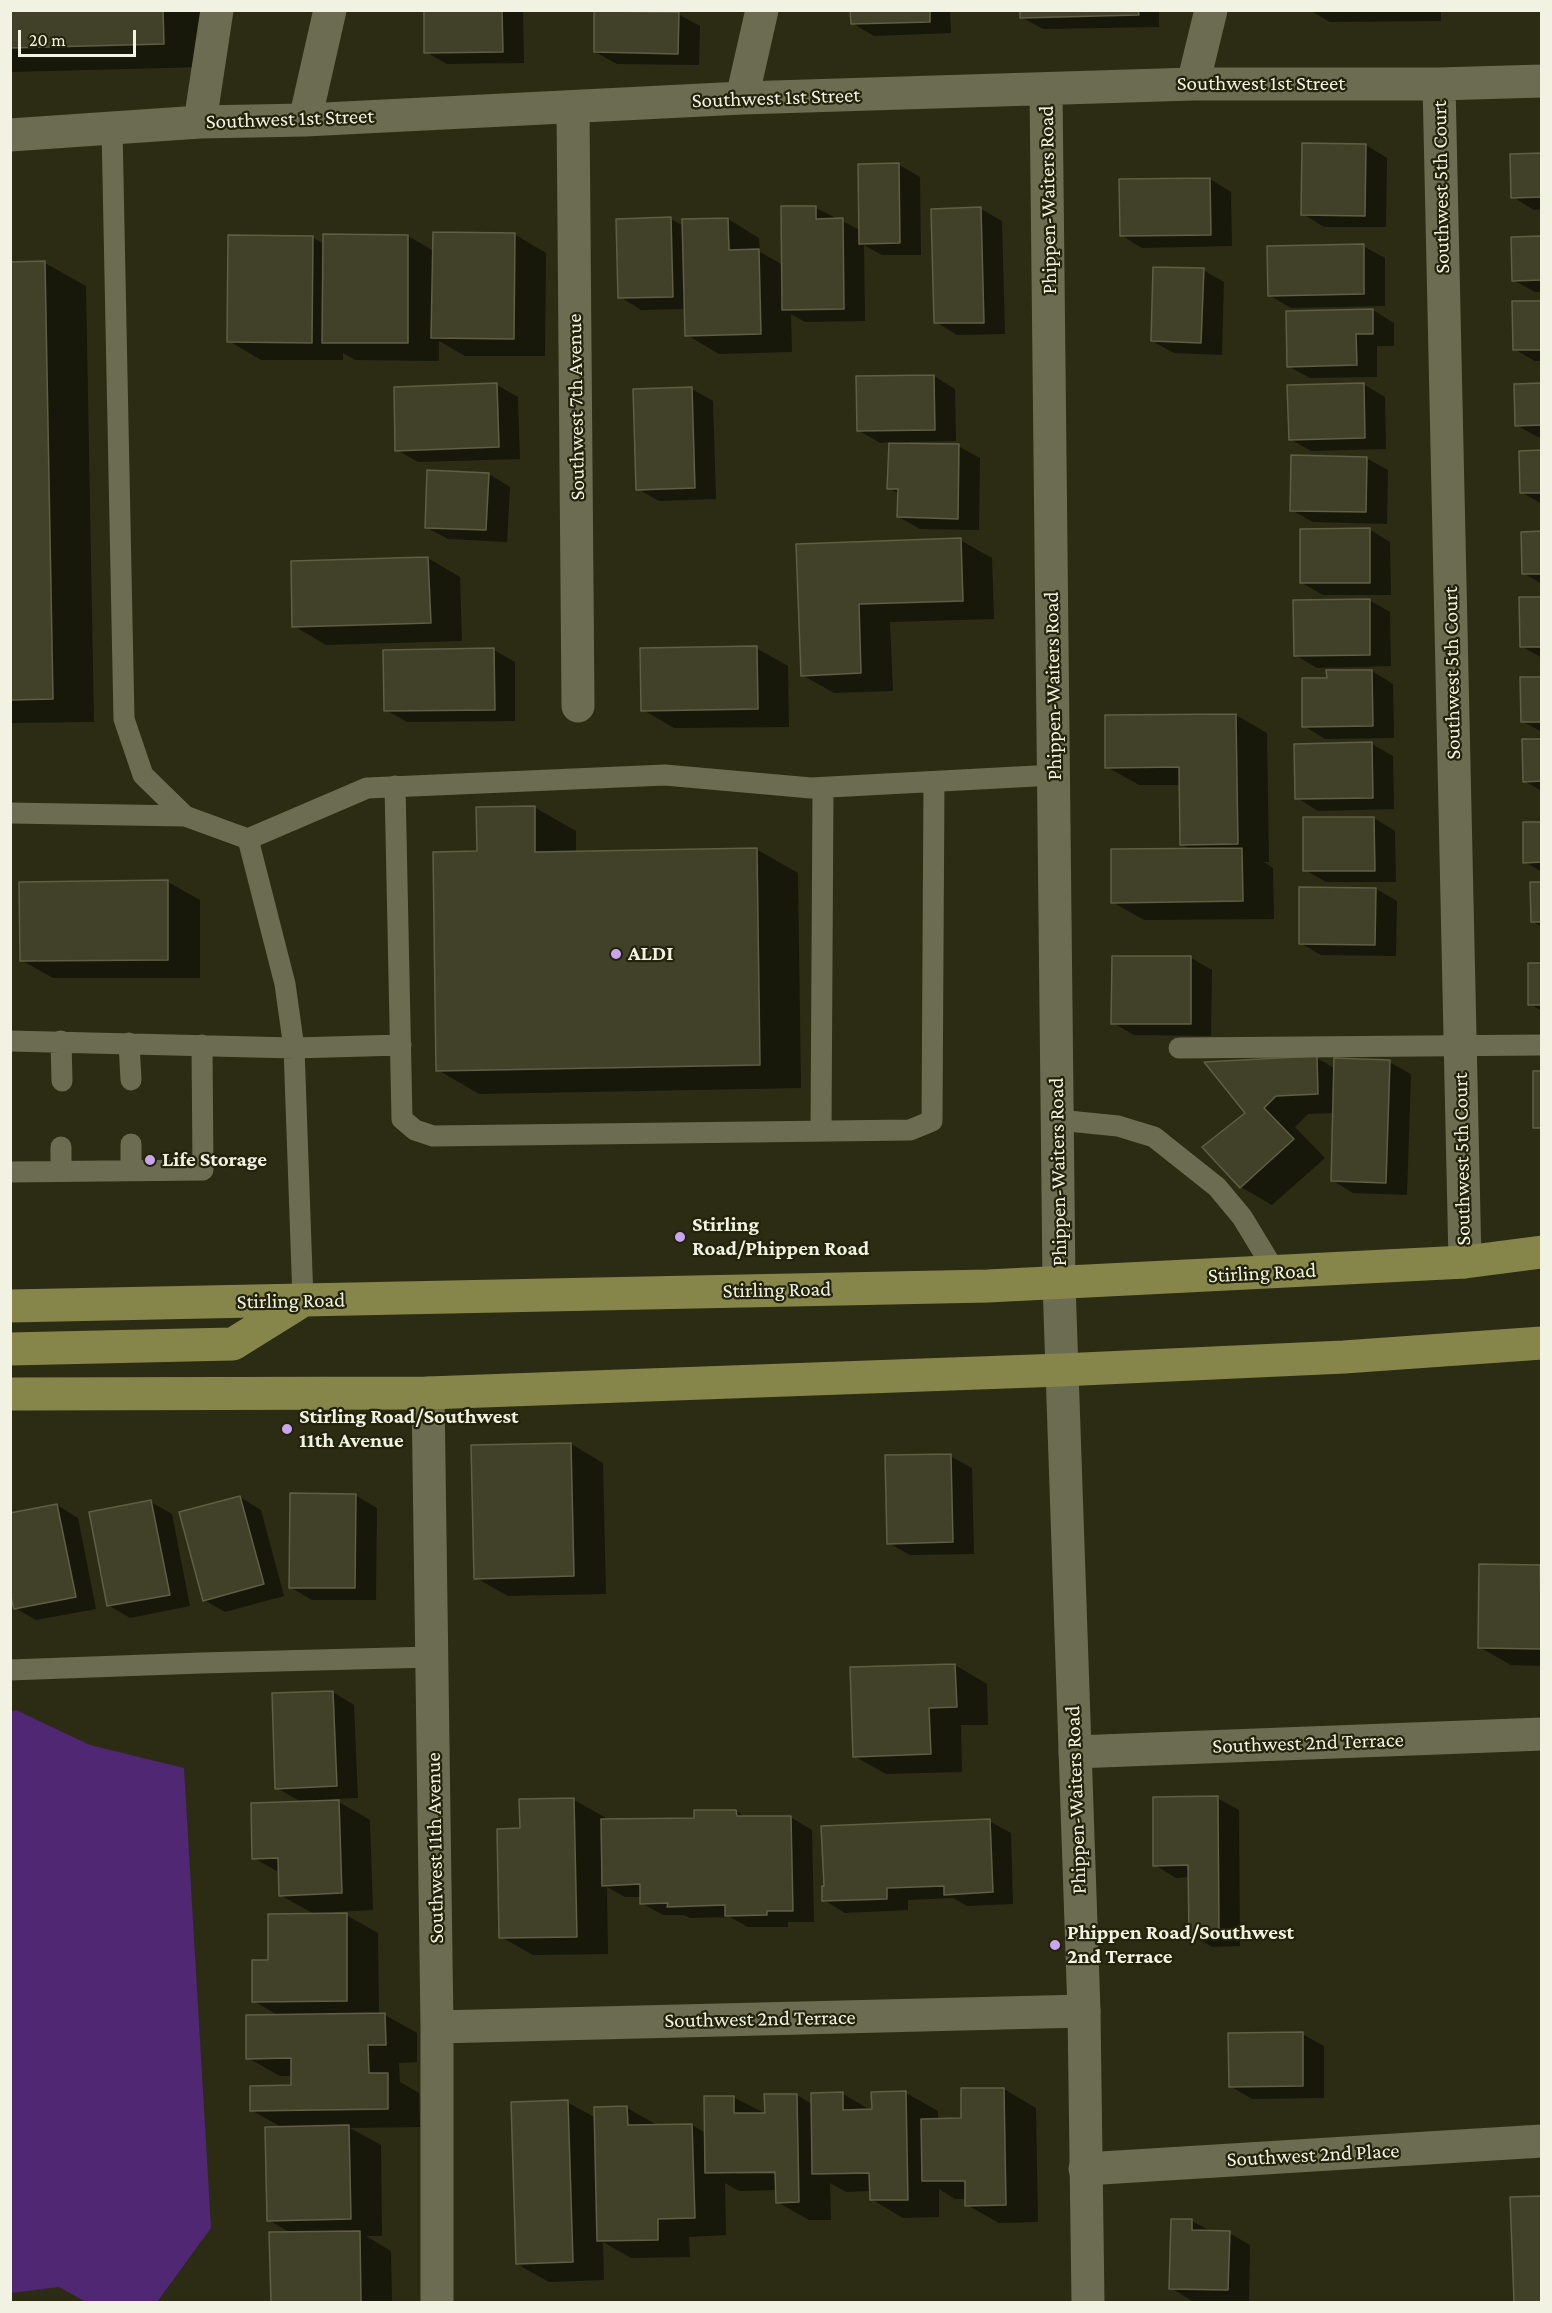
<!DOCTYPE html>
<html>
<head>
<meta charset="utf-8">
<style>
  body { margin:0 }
  #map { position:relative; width:1552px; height:2313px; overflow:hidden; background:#2c2c14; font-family:"Crimson Pro",serif }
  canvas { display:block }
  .frame { position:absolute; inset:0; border:12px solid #f2f2e3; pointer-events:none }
  .scale { position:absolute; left:18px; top:30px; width:118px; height:27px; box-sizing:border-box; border:3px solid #f2f2e3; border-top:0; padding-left:8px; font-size:18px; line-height:21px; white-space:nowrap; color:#f2f2e3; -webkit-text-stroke:4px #23220a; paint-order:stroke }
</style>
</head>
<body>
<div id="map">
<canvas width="1552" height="2313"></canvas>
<div class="frame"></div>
<div class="scale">20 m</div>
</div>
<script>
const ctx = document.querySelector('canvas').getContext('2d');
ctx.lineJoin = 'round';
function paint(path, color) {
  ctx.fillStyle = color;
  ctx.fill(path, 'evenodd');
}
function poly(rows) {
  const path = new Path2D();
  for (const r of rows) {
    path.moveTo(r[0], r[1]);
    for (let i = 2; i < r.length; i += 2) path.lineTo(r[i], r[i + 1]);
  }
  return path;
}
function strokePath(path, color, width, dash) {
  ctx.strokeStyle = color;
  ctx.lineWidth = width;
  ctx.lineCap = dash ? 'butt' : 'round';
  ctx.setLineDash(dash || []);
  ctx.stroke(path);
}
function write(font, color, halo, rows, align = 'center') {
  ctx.font = font + ' "Crimson Pro",serif';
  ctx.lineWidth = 4.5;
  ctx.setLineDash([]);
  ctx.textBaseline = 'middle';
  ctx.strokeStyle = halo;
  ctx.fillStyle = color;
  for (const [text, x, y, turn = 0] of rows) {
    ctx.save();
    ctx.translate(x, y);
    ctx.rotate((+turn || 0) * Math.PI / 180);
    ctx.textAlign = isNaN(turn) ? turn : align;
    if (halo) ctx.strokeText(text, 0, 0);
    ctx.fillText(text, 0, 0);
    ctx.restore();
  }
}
const water = poly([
  [16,1710,90,1745,184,1768,211,2228,157,2302,86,2302,59,2287,11,2293,10,1712]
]);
const shadow = poly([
  [10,10,203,10,205,67,10,72],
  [425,10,521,10,523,12,524,63,447,64,426,52],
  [852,10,950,10,951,33,874,36,852,23],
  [1021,10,1159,10,1159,27,1043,29,1021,17],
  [1310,10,1441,10,1441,21,1330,22],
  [678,14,700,26,699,65,617,64,595,52],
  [1366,145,1387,158,1386,227,1324,227,1303,214],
  [1542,154,1542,209,1534,210,1513,197],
  [898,164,920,177,921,255,882,255,864,245,865,321,805,322,791,314,792,352,719,354,687,335,686,309,641,310,620,297,671,219,684,226,728,219,759,238,760,252,783,265,816,208,860,230],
  [1210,179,1231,192,1232,246,1142,248,1121,235],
  [981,209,1002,221,1005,334,957,335,936,322],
  [514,234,546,253,545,356,465,356,439,341,439,361,355,360,343,353,343,360,261,360,229,341,312,237,324,244,408,236,434,251],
  [1542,237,1542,292,1535,292,1513,280],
  [1363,246,1385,258,1385,306,1291,308,1269,295],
  [10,263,45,263,86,286,94,722,10,723],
  [1203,270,1224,282,1222,355,1174,353,1152,341],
  [1542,302,1542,361,1535,361,1514,349],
  [1373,310,1394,323,1394,346,1377,346,1377,377,1310,378,1288,366],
  [934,376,955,389,956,441,910,442,910,445,958,446,980,458,979,530,920,529,899,517,899,494,889,488,890,442,880,443,858,430],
  [1363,384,1385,397,1386,449,1311,451,1290,439],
  [497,385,518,397,520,459,418,462,397,450],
  [1542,385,1542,437,1538,437,1516,425],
  [692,389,713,401,716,499,659,501,638,489,635,390],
  [1542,452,1542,504,1521,492],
  [1366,458,1388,470,1387,524,1313,522,1291,510],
  [489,474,510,487,507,542,448,539,426,527],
  [1369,529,1390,542,1391,595,1323,595,1302,583],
  [1542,533,1542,584,1523,573],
  [960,540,992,558,994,619,890,622,893,691,834,693,802,675,797,546],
  [428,558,460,577,462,641,326,645,294,626],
  [1542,598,1542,658,1521,646],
  [1369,600,1390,612,1391,666,1317,668,1295,655],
  [756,648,788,666,789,727,674,728,643,710],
  [494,650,515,662,515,721,407,722,386,710],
  [1372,671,1393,684,1394,738,1325,739,1304,726,1329,680,1328,672],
  [1542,678,1542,732,1522,721],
  [1236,715,1267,733,1269,862,1264,862,1273,868,1274,919,1144,920,1112,902,1191,850,1181,844,1181,785,1139,785,1107,767],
  [1542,740,1542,791,1524,781],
  [1372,744,1393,756,1394,809,1318,811,1297,798],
  [534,807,576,831,576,852,756,849,798,873,801,1088,479,1094,438,1070,478,852],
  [1374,818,1395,831,1396,882,1326,882,1305,870],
  [1542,823,1542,872,1525,862],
  [168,882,200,900,200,978,53,978,21,960,20,883],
  [1542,884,1542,927,1532,921],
  [1376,889,1397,901,1396,956,1321,955,1300,943],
  [1191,958,1212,970,1211,1036,1134,1035,1113,1023],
  [1542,964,1542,1011,1530,1004],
  [1317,1058,1335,1069,1389,1062,1411,1074,1407,1195,1353,1193,1332,1180,1334,1113,1308,1114,1295,1127,1325,1158,1272,1205,1241,1187,1205,1147],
  [571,1444,603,1463,606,1594,508,1596,476,1578],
  [950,1456,972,1468,974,1554,910,1555,889,1543],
  [355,1495,377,1508,376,1600,312,1600,290,1587],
  [240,1497,261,1510,284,1596,225,1612,204,1600],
  [151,1502,172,1514,190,1606,130,1618,108,1605],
  [57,1505,78,1518,96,1609,36,1620,15,1608],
  [1539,1567,1542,1568,1542,1666,1511,1665,1479,1647],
  [955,1665,987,1684,988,1725,961,1725,962,1772,886,1774,854,1756],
  [333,1692,354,1705,358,1798,334,1799,370,1820,373,1910,335,1912,335,1915,346,1915,378,1933,379,2015,385,2015,417,2033,417,2062,399,2063,400,2082,419,2093,420,2127,350,2128,381,2145,382,2236,366,2236,391,2251,392,2302,272,2302,271,2234,292,2234,269,2220,283,2128,251,2110,293,2087,293,2076,280,2076,248,2058,279,2016,254,2001,270,1961,316,1915,280,1895,280,1873,254,1858,303,1803,277,1788],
  [1217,1798,1239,1810,1240,1946,1212,1947,1191,1935,1190,1877,1176,1878,1155,1865],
  [574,1800,606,1818,606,1820,696,1820,736,1811,747,1818,790,1817,812,1830,814,1922,788,1922,788,1927,748,1927,730,1917,690,1918,684,1915,663,1915,641,1903,641,1897,625,1897,607,1887,608,1954,533,1955,501,1937,521,1830],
  [989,1821,1011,1833,1013,1904,967,1906,953,1898,908,1900,908,1910,845,1913,824,1900],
  [1302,2034,1324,2046,1324,2098,1252,2099,1230,2086],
  [1004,2089,1036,2108,1038,2222,999,2223,967,2205,967,2199,955,2199,939,2189,939,2217,903,2218,871,2199,871,2191,846,2192,830,2183,831,2220,809,2220,777,2202,777,2190,739,2191,725,2183,726,2235,689,2237,690,2257,631,2258,603,2242,604,2280,549,2282,517,2264,567,2102,596,2118,627,2108,659,2126,692,2125,706,2133,733,2097,766,2114,797,2095,813,2105,843,2094,874,2112,906,2093,938,2111,938,2120,963,2119,962,2090],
  [736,2171,783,2171,783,2174,736,2174],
  [1192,2221,1212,2232,1229,2233,1250,2245,1249,2301,1192,2301,1171,2288]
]);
const building = poly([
  [10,10,163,10,164,44,10,48,10,10],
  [424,10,502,10,503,52,424,53,424,10],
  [850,10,930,10,930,22,851,24,850,10],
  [1020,10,1138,10,1139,15,1020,18,1020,10],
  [594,11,679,12,678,54,594,52,594,11],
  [1302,143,1366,144,1365,216,1301,215,1302,143],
  [1542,153,1542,197,1511,198,1510,154,1542,153],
  [899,163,900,243,859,244,858,164,899,163],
  [1210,178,1211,235,1120,236,1119,179,1210,178],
  [781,206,816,206,816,219,843,218,844,309,782,310,781,206],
  [981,207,984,323,934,323,931,209,981,207],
  [671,217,673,297,618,298,616,219,671,217],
  [728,218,729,250,759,249,761,334,685,336,682,219,728,218],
  [433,232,515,233,514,339,431,338,433,232],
  [323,234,408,235,408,343,322,343,323,234],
  [228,235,313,236,312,343,227,342,228,235],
  [1542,236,1542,280,1512,281,1511,237,1542,236],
  [1364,244,1364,294,1268,296,1267,246,1364,244],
  [45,261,53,699,10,700,10,262,45,261],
  [1153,267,1204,268,1201,343,1151,341,1153,267],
  [1512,301,1542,301,1542,350,1513,350,1512,301],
  [1373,309,1373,334,1356,334,1357,365,1287,367,1286,311,1373,309],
  [934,375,935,430,857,431,856,376,934,375],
  [497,383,499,447,395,451,394,387,497,383],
  [1364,383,1365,438,1289,440,1287,385,1364,383],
  [1542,383,1542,425,1515,426,1514,384,1542,383],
  [692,387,695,488,636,490,633,389,692,387],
  [889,443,959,444,958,519,897,517,898,489,887,489,889,443],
  [1542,450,1542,493,1520,493,1519,451,1542,450],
  [1291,455,1367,457,1366,512,1290,511,1291,455],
  [427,470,489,473,486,530,425,528,427,470],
  [1370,528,1370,583,1300,583,1300,529,1370,528],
  [1542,531,1542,574,1522,574,1521,532,1542,531],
  [961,538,963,601,859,604,861,673,801,676,796,544,961,538],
  [428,557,431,623,292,627,291,561,428,557],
  [1519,597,1542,597,1542,647,1520,647,1519,597],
  [1370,599,1370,655,1294,656,1293,600,1370,599],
  [757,646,758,709,641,711,640,648,757,646],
  [494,648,495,710,384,711,383,650,494,648],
  [1326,670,1372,670,1373,726,1302,727,1302,678,1327,678,1326,670],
  [1520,677,1542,677,1542,722,1521,722,1520,677],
  [1236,714,1238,844,1180,845,1179,767,1105,768,1105,715,1236,714],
  [1522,739,1542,739,1542,781,1523,782,1522,739],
  [1372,742,1373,798,1295,799,1294,744,1372,742],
  [535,806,535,852,757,848,760,1065,436,1071,433,852,477,851,476,807,535,806],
  [1303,817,1374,817,1375,871,1303,871,1303,817],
  [1523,822,1542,822,1542,862,1523,863,1523,822],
  [1242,848,1243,901,1111,903,1111,849,1242,848],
  [168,880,168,960,20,961,19,882,168,880],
  [1530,882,1542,882,1542,922,1531,922,1530,882],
  [1299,887,1376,888,1375,945,1299,944,1299,887],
  [1112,956,1191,956,1191,1024,1111,1024,1112,956],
  [1528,963,1542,963,1542,1005,1528,1005,1528,963],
  [1317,1056,1318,1094,1276,1096,1264,1108,1294,1139,1240,1188,1202,1147,1245,1113,1204,1062,1317,1056],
  [1334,1058,1390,1060,1386,1183,1331,1181,1334,1058],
  [1533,1071,1542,1071,1542,1128,1533,1128,1533,1071],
  [571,1443,574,1576,474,1579,471,1445,571,1443],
  [951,1454,953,1542,887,1544,885,1455,951,1454],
  [290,1493,356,1494,355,1588,289,1588,290,1493],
  [240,1496,264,1584,203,1601,179,1512,240,1496],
  [151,1500,170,1595,107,1606,89,1512,151,1500],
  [57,1504,76,1597,14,1609,10,1593,10,1513,57,1504],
  [1479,1564,1540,1565,1542,1649,1478,1648,1479,1564],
  [955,1664,957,1707,929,1708,931,1754,853,1757,850,1667,955,1664],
  [333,1691,337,1786,275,1789,272,1693,333,1691],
  [1218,1796,1219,1935,1189,1935,1188,1865,1153,1866,1153,1797,1218,1796],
  [574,1798,577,1937,499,1938,497,1829,520,1828,519,1799,574,1798],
  [339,1800,342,1893,279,1896,278,1858,252,1859,251,1803,339,1800],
  [694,1810,736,1810,737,1816,791,1816,793,1911,767,1911,767,1915,725,1916,725,1905,667,1907,668,1903,640,1904,640,1884,602,1886,601,1819,694,1818,694,1810],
  [990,1819,993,1892,944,1895,944,1886,887,1888,887,1899,822,1901,822,1886,824,1886,821,1826,990,1819],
  [347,1913,347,2001,252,2002,252,1960,268,1960,268,1914,347,1913],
  [385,2013,386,2045,368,2045,369,2073,388,2073,388,2109,250,2111,250,2086,291,2085,291,2058,246,2059,246,2015,385,2013],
  [1303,2032,1303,2086,1229,2087,1228,2033,1303,2032],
  [961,2088,1004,2088,1006,2205,965,2206,965,2181,922,2181,921,2119,961,2118,961,2088],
  [906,2091,908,2200,870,2200,869,2173,812,2174,811,2093,843,2092,843,2110,872,2109,871,2092,906,2091],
  [764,2094,797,2094,799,2202,776,2203,775,2172,705,2173,704,2096,734,2096,734,2113,765,2113,764,2094],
  [568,2100,573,2262,516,2264,511,2102,568,2100],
  [627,2106,628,2125,692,2124,695,2218,658,2219,658,2240,597,2241,594,2107,627,2106],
  [349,2125,351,2219,267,2221,265,2127,349,2125],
  [1542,2196,1542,2302,1514,2302,1510,2197,1542,2196],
  [1171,2219,1192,2219,1192,2230,1230,2231,1228,2290,1169,2289,1171,2219],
  [360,2231,361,2302,271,2302,269,2232,360,2231]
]);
const service = poly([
  [112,128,124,719,143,775,185,816,248,839],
  [395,786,402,1119,415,1130,433,1136,910,1130,932,1121,934,782],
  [10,813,185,816],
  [10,1041,294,1048,401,1045],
  [61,1041,62,1081],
  [129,1043,131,1080],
  [1179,1048,1542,1045],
  [1058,1120,1118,1126,1154,1137,1217,1187,1242,1217,1276,1273],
  [821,1131,823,788],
  [131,1144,131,1170],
  [61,1147,61,1171],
  [10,1172,203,1170,202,1045],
  [303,1300,294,1048,285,984,248,839,367,788,665,775,811,788,1054,775],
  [10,1670,201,1663,432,1657]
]);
const minor = poly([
  [1193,84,1211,10],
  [1439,84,1465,1262],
  [1046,89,1059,1283],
  [742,98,762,10],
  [573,107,578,706],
  [305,120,330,10],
  [200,122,217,10],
  [10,135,200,122,305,120,742,98,1193,84,1439,84,1542,81],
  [428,1393,437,2027,437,2302],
  [1075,1752,1542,1734],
  [437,2027,1084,2011],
  [1085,2169,1542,2141]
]);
const tertiary = poly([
  [1059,1283,1084,2011,1088,2302]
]);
const primary = poly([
  [10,1306,988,1286,1465,1262,1542,1252],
  [10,1349,233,1344,302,1301],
  [10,1394,428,1393,1061,1370,1344,1357,1542,1343]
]);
const markers = [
  [616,954,6,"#c7a6ef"],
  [150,1160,6,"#c7a6ef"],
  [680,1237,6,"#c7a6ef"],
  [287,1429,6,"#c7a6ef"],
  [1055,1945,6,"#c7a6ef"]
];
const streetNames = [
  ["Southwest 1st Street",1261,84],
  ["Southwest 1st Street",776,98,-2],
  ["Southwest 1st Street",290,119,-2],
  ["Southwest 5th Court",1441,187,-91],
  ["Phippen-Waiters Road",1048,200,-91],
  ["Southwest 7th Avenue",576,407,-91],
  ["Southwest 5th Court",1452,673,-91],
  ["Phippen-Waiters Road",1053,686,-91],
  ["Southwest 5th Court",1462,1159,-91],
  ["Phippen-Waiters Road",1058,1172,-91],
  ["Stirling Road",1262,1273,-3],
  ["Stirling Road",777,1290,-1],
  ["Stirling Road",291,1301,-1],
  ["Southwest 2nd Terrace",1308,1743,-2],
  ["Phippen-Waiters Road",1076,1800,-92],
  ["Southwest 11th Avenue",435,1848,-91],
  ["Southwest 2nd Terrace",760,2019,-1],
  ["Southwest 2nd Place",1313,2155,-3]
];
const poiNames = [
  ["ALDI",628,954],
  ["Life Storage",162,1160],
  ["Stirling",692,1225],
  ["Road/Phippen Road",692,1249],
  ["Stirling Road/Southwest",299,1417],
  ["11th Avenue",299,1441],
  ["Phippen Road/Southwest",1067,1933],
  ["2nd Terrace",1067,1957]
];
paint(water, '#4f2773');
paint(shadow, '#0007');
paint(building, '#414028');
strokePath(building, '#5f5f45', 1.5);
strokePath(service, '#6c6c52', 21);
strokePath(minor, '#6c6c52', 33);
strokePath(tertiary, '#6c6c52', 33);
strokePath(primary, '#87864a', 33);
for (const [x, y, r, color] of markers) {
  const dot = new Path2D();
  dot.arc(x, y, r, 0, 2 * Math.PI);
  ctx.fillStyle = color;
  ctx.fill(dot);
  strokePath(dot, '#23220a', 2);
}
write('21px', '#f2f2e3', '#23220a', streetNames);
write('bold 21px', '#f2f2e3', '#23220a', poiNames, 'left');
</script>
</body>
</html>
